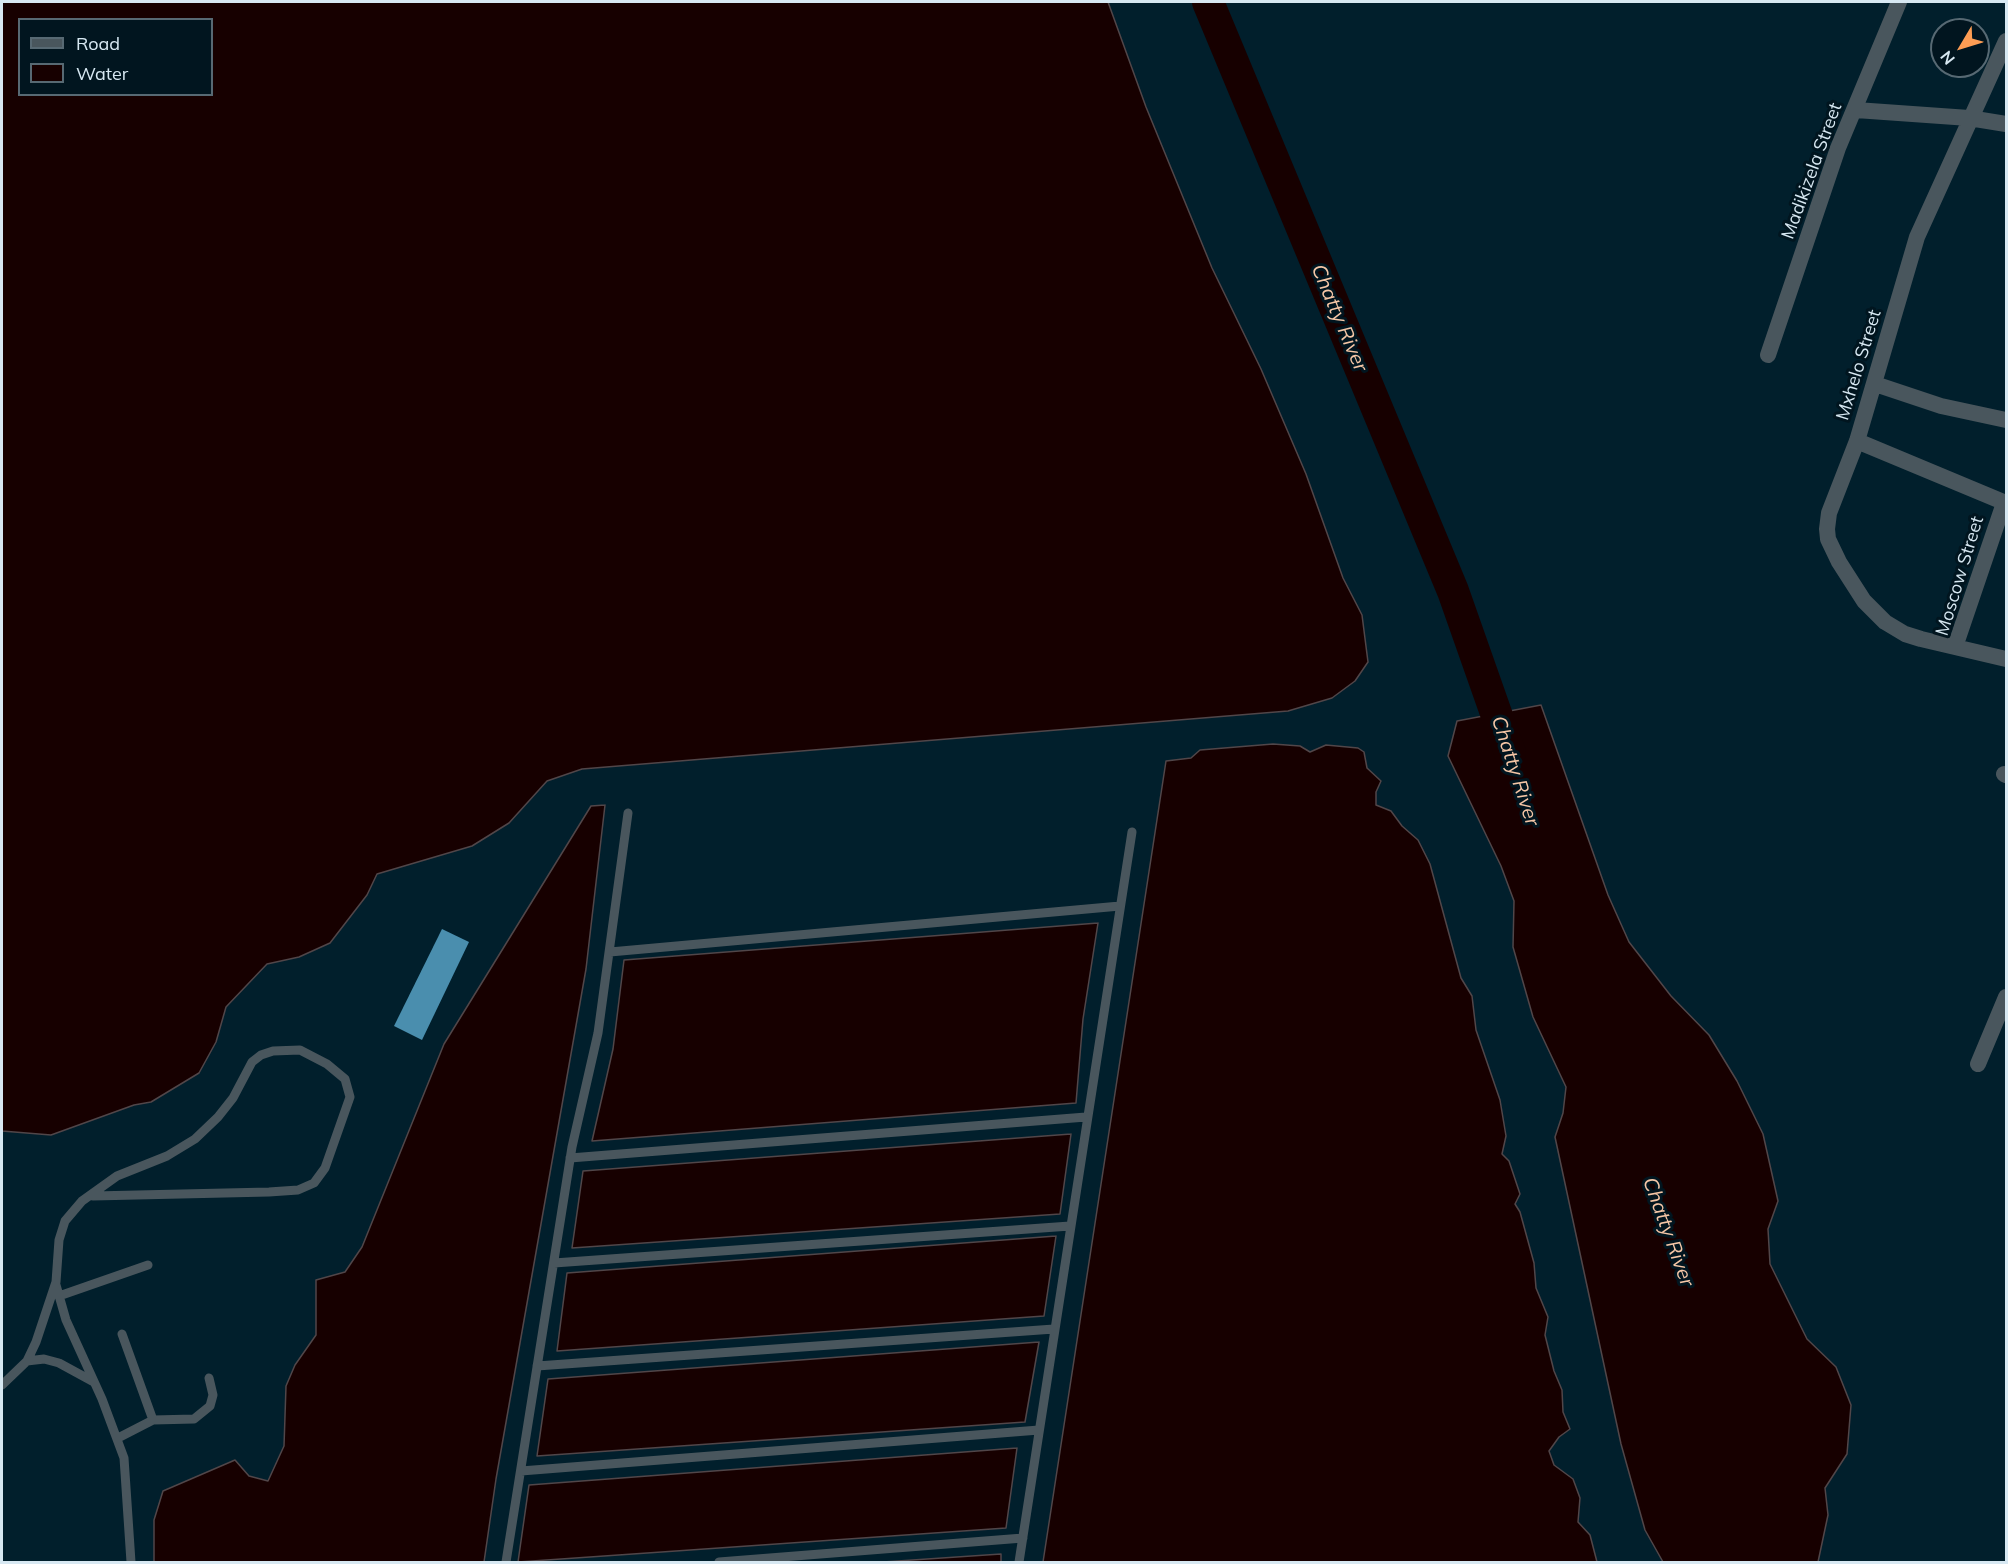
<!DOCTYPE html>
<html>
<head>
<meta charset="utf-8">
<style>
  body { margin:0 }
  #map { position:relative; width:2008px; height:1564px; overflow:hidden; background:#011f2c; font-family:Mulish,sans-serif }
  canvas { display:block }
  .frame { position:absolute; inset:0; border:3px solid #d7e8f2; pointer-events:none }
  .legend { position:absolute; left:18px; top:18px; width:195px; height:78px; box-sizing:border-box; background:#01151f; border:2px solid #576973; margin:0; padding:8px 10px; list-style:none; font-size:18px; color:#d7e8f2 }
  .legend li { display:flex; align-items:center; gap:12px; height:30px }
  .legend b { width:30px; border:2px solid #576973 }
  .north { position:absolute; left:1930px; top:18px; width:60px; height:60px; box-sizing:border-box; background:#01151f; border:2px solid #576973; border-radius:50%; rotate:232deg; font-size:16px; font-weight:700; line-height:24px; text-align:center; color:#d7e8f2 }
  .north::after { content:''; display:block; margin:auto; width:21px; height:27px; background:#fd9d54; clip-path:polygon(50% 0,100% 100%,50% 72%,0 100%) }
</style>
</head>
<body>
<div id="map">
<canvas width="2008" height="1564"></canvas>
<div class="frame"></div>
<ul class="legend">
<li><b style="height:8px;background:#49565d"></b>Road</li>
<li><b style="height:16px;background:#170000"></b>Water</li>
</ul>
<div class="north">N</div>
</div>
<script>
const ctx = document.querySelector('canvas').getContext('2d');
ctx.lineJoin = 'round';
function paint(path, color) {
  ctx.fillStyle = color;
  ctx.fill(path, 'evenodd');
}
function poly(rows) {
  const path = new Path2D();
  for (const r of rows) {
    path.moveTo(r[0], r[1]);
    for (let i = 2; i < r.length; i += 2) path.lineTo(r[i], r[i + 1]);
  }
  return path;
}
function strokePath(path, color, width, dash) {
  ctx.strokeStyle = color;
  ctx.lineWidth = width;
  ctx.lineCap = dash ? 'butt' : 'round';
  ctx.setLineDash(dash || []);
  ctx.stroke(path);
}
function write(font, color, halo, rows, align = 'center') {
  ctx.font = font + ' Mulish,sans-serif';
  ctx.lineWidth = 6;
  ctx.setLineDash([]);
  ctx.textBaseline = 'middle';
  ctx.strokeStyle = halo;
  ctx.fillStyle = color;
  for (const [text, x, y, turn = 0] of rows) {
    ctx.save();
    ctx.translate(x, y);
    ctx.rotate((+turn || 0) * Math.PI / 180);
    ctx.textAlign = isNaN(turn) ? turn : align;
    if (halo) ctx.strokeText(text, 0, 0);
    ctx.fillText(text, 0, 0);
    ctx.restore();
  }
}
const water = poly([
  [2,2,1108,2,1146,107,1212,268,1261,369,1306,474,1343,578,1362,615,1368,662,1355,681,1332,698,1288,711,582,769,547,781,509,823,472,846,377,874,367,895,330,943,299,957,267,964,226,1007,216,1042,199,1073,151,1102,134,1105,51,1135,2,1131,2,2],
  [20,20,212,20,212,94,20,94,20,20],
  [1541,705,1608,895,1629,942,1671,996,1709,1035,1737,1081,1763,1134,1778,1201,1768,1229,1770,1264,1807,1339,1836,1367,1851,1405,1847,1454,1825,1488,1828,1515,1818,1562,1663,1562,1645,1530,1621,1444,1555,1137,1563,1113,1566,1087,1533,1017,1513,947,1514,901,1501,866,1448,756,1457,721,1541,705],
  [1273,744,1300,746,1310,752,1326,745,1358,748,1364,752,1367,768,1381,781,1376,792,1376,805,1391,811,1402,826,1418,840,1430,864,1461,978,1472,996,1476,1030,1500,1100,1506,1136,1502,1154,1509,1161,1520,1194,1515,1204,1520,1212,1534,1263,1536,1288,1548,1317,1545,1335,1554,1371,1562,1390,1563,1412,1570,1429,1559,1437,1549,1451,1554,1465,1573,1479,1580,1498,1578,1522,1590,1535,1597,1562,1043,1562,1166,761,1191,758,1200,750,1273,744],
  [605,805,586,969,496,1479,484,1562,154,1562,154,1520,163,1491,235,1460,249,1476,268,1481,284,1446,286,1386,295,1365,316,1335,316,1280,345,1272,362,1247,444,1044,591,806,605,805],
  [1098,923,1083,1019,1076,1103,592,1141,613,1049,624,960,1098,923],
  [1071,1134,1060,1214,572,1248,583,1171,1071,1134],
  [1056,1236,1044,1316,557,1351,567,1273,1056,1236],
  [1039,1342,1025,1422,537,1456,548,1379,1039,1342],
  [1017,1448,1006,1528,518,1562,529,1485,1017,1448],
  [1001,1554,1001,1562,883,1562,1001,1554]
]);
const river = poly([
  [1208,2,1453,591,1510,753]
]);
const building = poly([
  [442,929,469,942,422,1040,394,1026]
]);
const service = poly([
  [610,952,1120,906],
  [570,1158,1086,1117],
  [554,1263,1070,1226],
  [56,1285,66,1320,102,1399,124,1458,131,1562],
  [59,1296,148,1265],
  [122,1334,153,1420],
  [27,1361,44,1359,59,1363,92,1381],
  [537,1366,1054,1329],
  [2,1385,27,1361,36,1342,56,1282,59,1240,65,1221,82,1201,117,1176,167,1156,195,1139,218,1117,233,1098,252,1062,261,1055,273,1051,300,1050,327,1064,345,1079,350,1097,325,1168,314,1183,298,1190,269,1192,93,1196],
  [118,1438,153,1420,194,1419,210,1406,213,1395,209,1378],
  [521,1471,1039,1430],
  [506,1562,572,1147,598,1033,628,813],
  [719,1562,1023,1538],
  [1019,1562,1132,832]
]);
const minor = poly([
  [2006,41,1917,237,1857,441,1829,513,1827,529,1828,539,1839,562,1864,601,1885,622,1905,634,1921,639,2006,659],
  [1856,110,1969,118,2006,124],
  [1768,355,1838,148,1899,2],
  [1875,384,1941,406,2006,420],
  [1857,441,2006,503],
  [1955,647,2004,503],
  [2004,774,2006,775],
  [1978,1064,2006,997]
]);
const streetNames = [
  ["Madikizela Street",1812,171,-70],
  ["Mxhelo Street",1859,365,-73],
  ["Moscow Street",1960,576,-73]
];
const waterNames = [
  ["Chatty River",1339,318,67],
  ["Chatty River",1515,771,72],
  ["Chatty River",1668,1232,70]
];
paint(water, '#170000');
strokePath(water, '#514649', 1.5);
strokePath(river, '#170000', 32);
paint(building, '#4a8eae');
strokePath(service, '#49565d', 9);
strokePath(minor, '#49565d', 16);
write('18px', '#d7e8f2', '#01151f', streetNames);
write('italic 20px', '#f5c6a6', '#01151f', waterNames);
</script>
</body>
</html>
